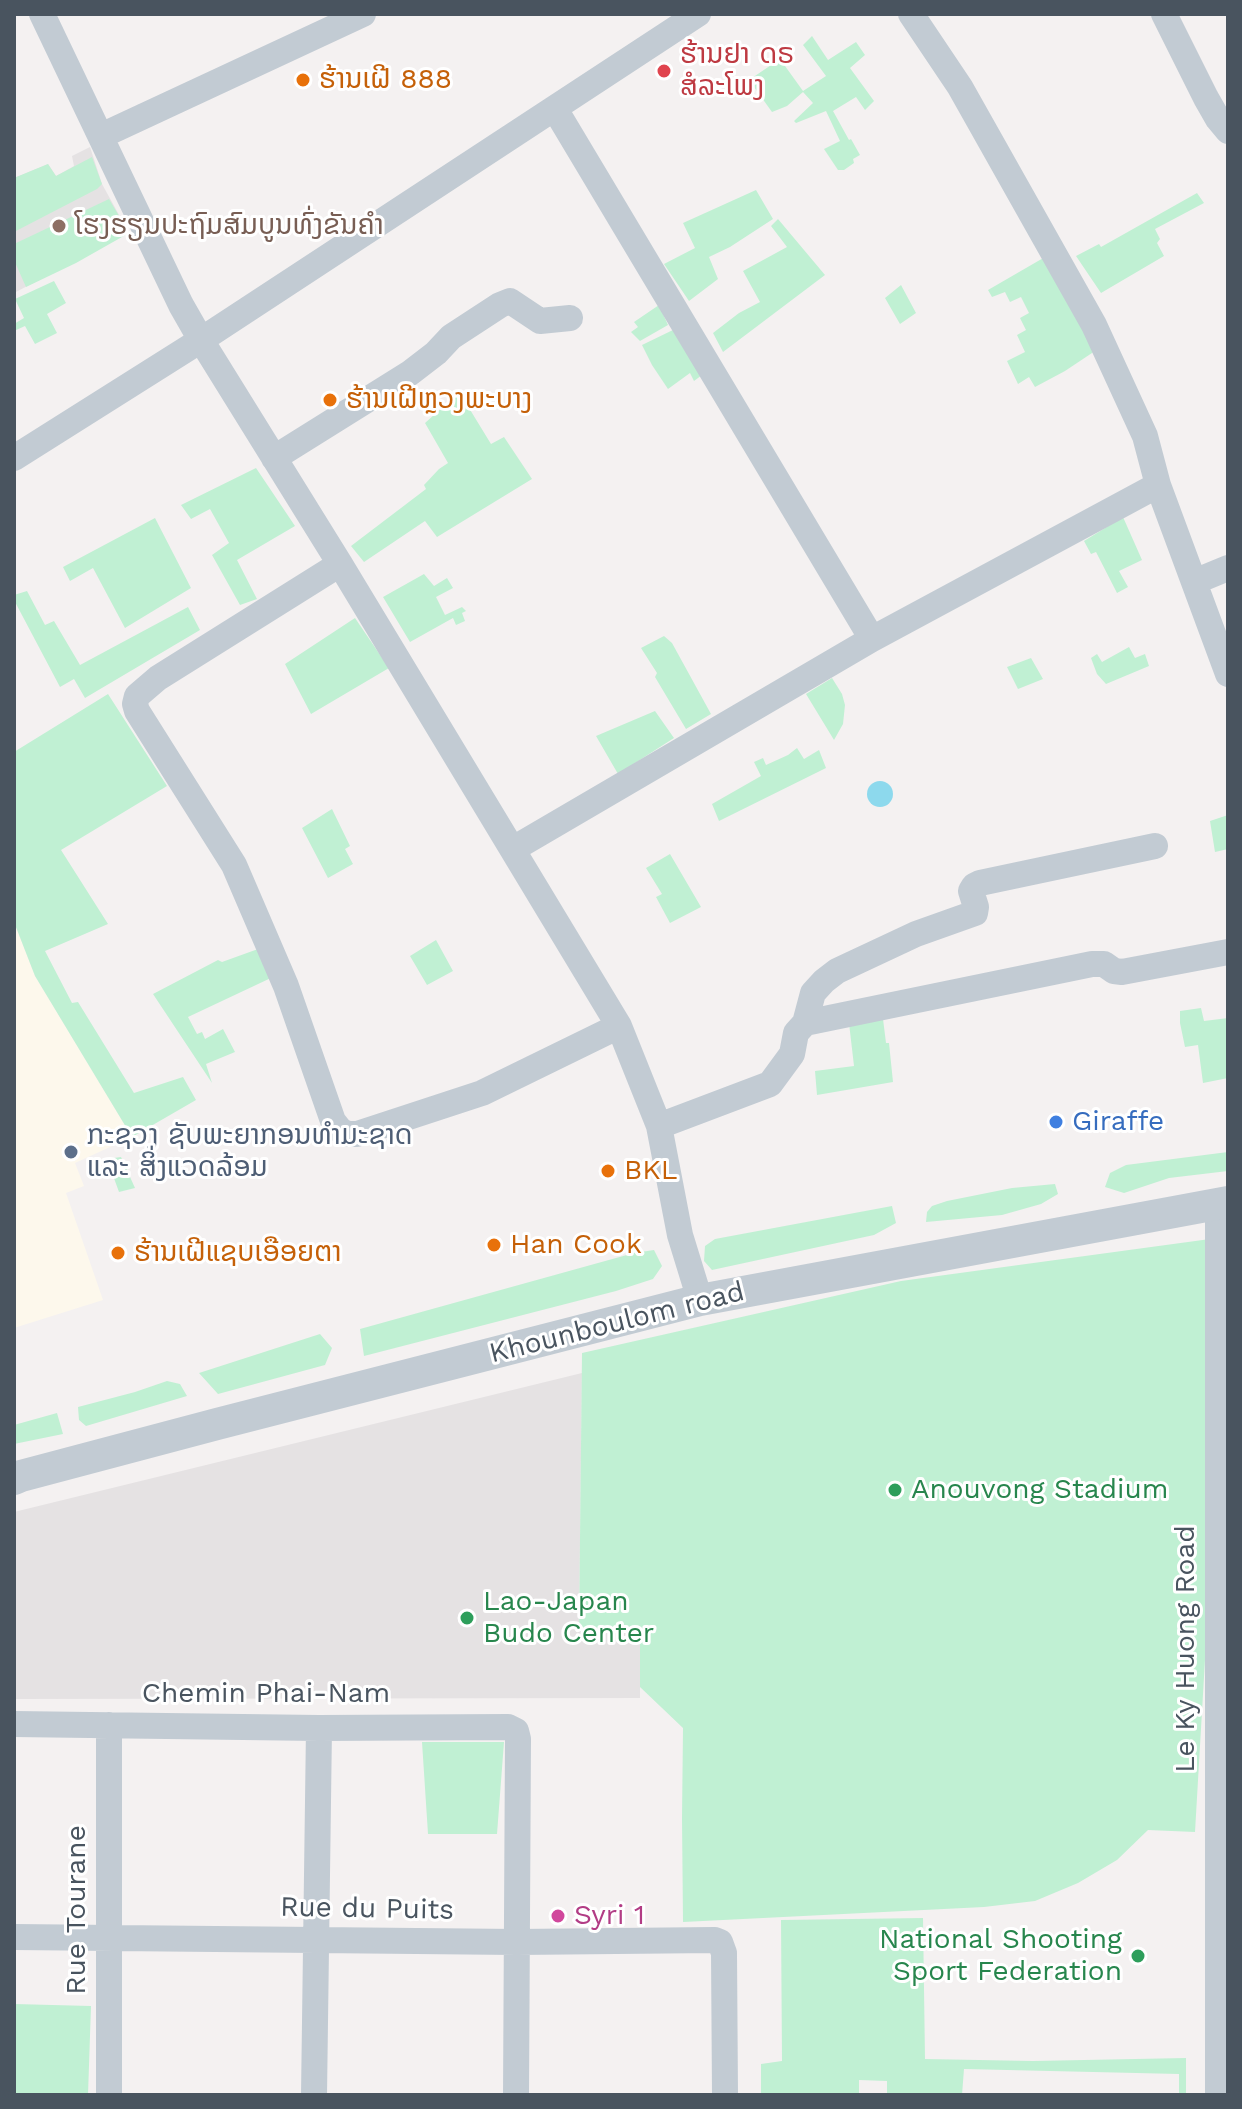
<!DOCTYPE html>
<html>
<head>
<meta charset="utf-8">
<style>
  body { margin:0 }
  #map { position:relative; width:1242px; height:2109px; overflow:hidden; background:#f4f1f1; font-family:"Work Sans",sans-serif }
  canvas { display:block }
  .frame { position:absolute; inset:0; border:16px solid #49545f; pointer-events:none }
</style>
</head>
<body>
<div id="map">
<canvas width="1242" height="2109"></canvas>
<div class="frame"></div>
</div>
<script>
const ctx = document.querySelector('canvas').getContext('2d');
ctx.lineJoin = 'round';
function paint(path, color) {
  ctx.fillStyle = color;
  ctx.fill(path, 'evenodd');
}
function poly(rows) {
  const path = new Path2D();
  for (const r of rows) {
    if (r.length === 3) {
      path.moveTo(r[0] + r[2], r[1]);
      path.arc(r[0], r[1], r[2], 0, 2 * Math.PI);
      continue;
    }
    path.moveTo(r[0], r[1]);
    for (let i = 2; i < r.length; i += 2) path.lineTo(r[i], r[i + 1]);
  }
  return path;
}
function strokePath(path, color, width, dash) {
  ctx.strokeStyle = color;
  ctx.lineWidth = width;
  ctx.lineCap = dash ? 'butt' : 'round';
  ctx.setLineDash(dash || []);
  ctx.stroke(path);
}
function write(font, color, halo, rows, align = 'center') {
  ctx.font = font + ' "Work Sans","Noto Sans Lao",sans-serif';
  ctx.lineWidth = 6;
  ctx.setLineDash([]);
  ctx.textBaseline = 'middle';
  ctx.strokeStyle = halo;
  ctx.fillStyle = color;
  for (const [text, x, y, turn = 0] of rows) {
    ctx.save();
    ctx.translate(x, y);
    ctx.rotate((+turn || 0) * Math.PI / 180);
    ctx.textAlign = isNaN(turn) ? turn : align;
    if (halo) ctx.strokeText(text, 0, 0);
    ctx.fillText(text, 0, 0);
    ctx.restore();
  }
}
const commercial = poly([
  [14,922,35,976,132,1137,75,1163,84,1186,66,1193,103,1300,14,1328]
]);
const education = poly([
  [90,147,102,184,129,233,14,293,14,178,48,164,56,176,74,166,72,156],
  [582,1373,579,1629,640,1628,640,1698,14,1699,14,1512]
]);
const green = poly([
  [812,36,828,60,856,42,865,55,850,68,874,101,865,110,856,97,833,111,849,140,851,139,860,155,853,159,854,163,844,170,838,170,824,149,840,141,826,111,796,123,794,121,813,103,803,92,787,106,772,112,749,80,780,59,803,91,826,76,803,45],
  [92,157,102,184,97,189,14,232,14,178,48,164,56,176],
  [756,190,773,219,730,247,709,257,718,279,689,301,664,264,695,248,683,223],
  [1197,193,1204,203,1155,229,1160,239,1157,243,1164,256,1101,293,1076,256,1099,244,1101,247],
  [109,199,129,233,76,263,26,287,14,260,14,244],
  [778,219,825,275,723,352,713,333,739,313,760,302,743,271,787,247,771,226],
  [1045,257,1095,351,1065,371,1035,387,1029,377,1018,384,1007,361,1025,352,1017,335,1026,330,1020,318,1029,313,1021,297,1010,302,1005,292,992,297,988,290],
  [54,281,66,303,47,314,57,333,35,344,25,326,14,331,14,324,24,318,15,299],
  [901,285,916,313,900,324,885,298],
  [659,305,668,325,640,341,631,332,638,327,634,322],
  [675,329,702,375,694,381,690,373,668,389,652,365,642,345],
  [455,396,469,408,491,444,504,437,532,479,437,537,425,521,364,562,351,546,426,489,424,485,439,469,448,463,425,423],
  [256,468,295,526,237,560,257,599,240,605,212,555,229,543,210,509,191,519,181,505],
  [1123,517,1142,560,1119,571,1128,587,1117,593,1096,552,1091,554,1084,541],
  [155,518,191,588,125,628,93,568,70,581,63,567],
  [424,574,434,586,447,578,453,588,436,597,445,615,462,607,466,611,462,613,465,621,456,625,453,618,410,642,383,597],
  [27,591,45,625,54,621,80,665,188,607,200,630,85,698,74,679,60,687,14,600,14,595],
  [355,618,389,668,311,714,285,664],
  [664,636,672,643,711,714,686,729,655,677,657,673,641,648],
  [1129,647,1135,658,1145,654,1149,666,1106,684,1097,674,1091,658,1097,654,1102,662],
  [1031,658,1043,679,1018,689,1007,667],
  [832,678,842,694,845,705,843,724,834,740,806,694],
  [108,694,167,786,61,850,108,924,45,951,72,1003,78,1002,134,1093,183,1077,196,1100,132,1137,35,976,14,922,14,752],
  [655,711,674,738,618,774,596,736],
  [797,748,804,759,819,750,826,768,719,821,712,804,761,776,754,762,763,758,766,765,788,755],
  [332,809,350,846,345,849,353,864,328,878,302,828],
  [1228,815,1228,849,1215,852,1210,821],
  [670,854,701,907,670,923,656,897,662,894,646,868],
  [436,940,453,971,427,985,410,956],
  [258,949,273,977,188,1017,197,1034,202,1032,205,1039,223,1029,235,1052,206,1064,212,1083,153,994,218,960,222,962],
  [1201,1008,1204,1021,1228,1018,1228,1078,1203,1083,1198,1045,1185,1047,1180,1023,1180,1011],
  [882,1011,886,1043,889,1043,893,1082,817,1095,815,1071,854,1066,849,1023],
  [1228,1152,1228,1171,1169,1178,1124,1193,1105,1187,1110,1173,1126,1165],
  [121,1157,135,1188,119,1192,107,1159],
  [1055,1184,1058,1194,1041,1204,1002,1215,926,1222,927,1212,932,1206,947,1201,1012,1188],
  [892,1206,896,1223,874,1235,712,1270,704,1261,705,1246,715,1239],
  [1210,1239,1208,1608,1195,1832,1148,1830,1117,1860,1078,1883,1035,1901,984,1907,683,1922,682,1818,683,1728,640,1687,640,1628,579,1630,582,1353,901,1281],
  [654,1250,662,1266,653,1279,616,1291,364,1356,360,1329,634,1253],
  [320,1334,332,1348,325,1365,218,1394,199,1373],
  [167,1381,180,1384,187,1396,86,1426,79,1420,78,1407,135,1392],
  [57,1413,63,1434,14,1444,14,1425],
  [422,1742,504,1742,497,1834,428,1834],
  [923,1918,925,2059,1033,2061,1186,2058,1186,2095,1179,2095,1179,2074,964,2069,962,2095,887,2095,887,2081,859,2080,859,2095,761,2095,761,2064,782,2061,781,1920],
  [14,2004,91,2006,88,2095,14,2095]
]);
const water = poly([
  [880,794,13]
]);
const minor = poly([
  [42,14,181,305,201,340,340,564,619,1026,659,1126,680,1235,700,1300],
  [911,14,960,87,1094,325,1145,436,1158,485,1228,674],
  [1164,14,1206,98,1218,119,1228,131],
  [555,109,872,639],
  [101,136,363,14],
  [14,458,201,340,698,14],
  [274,458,410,373,436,353,451,337,500,305,510,301,540,321,570,318],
  [340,564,158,678,137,696,135,704,137,711,234,865,286,986,333,1121,341,1131,348,1134,357,1134,482,1093,619,1026],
  [1194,582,1228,568],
  [513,849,872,639,1158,485],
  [805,1023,1092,964,1104,964,1114,971,1122,972,1228,952],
  [659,1126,770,1084,792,1054,796,1033,805,1023,813,993,824,981,837,971,916,934,975,913,976,907,971,891,974,886,980,883,1155,846],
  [14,1724,319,1728,508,1727,516,1731,518,1739,516,2095],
  [14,1937,517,1942,715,1940,720,1942,724,1953,725,2095],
  [109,2095,109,1725],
  [314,2095,319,1728],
  [1218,2095,1218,1203]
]);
const tertiary = poly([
  [14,1479,21,1476,217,1424,700,1300,1228,1202]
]);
const markers = [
  [664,71,8,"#e0444e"],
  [303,80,8,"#e8710a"],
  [59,226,8,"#8d6e63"],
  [330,400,8,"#e8710a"],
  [1056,1122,8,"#3f7fe0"],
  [71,1152,8,"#5c6f8a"],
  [608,1171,8,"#e8710a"],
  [494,1245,8,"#e8710a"],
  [118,1253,8,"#e8710a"],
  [895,1490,8,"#2e9e5b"],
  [467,1618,8,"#2e9e5b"],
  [558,1916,8,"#d1479c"],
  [1138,1956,8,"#2e9e5b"]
];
const healthNames = [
  ["ຮ້ານຢາ ດຣ",680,55],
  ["ສໍລະໂພງ",680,87]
];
const foodNames = [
  ["ຮ້ານເຝີ 888",319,80],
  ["ຮ້ານເຝີຫຼວງພະບາງ",346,400],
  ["BKL",624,1171],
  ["Han Cook",510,1245],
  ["ຮ້ານເຝີແຊບເອືອຍຕາ",134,1253]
];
const educationNames = [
  ["ໂຮງຮຽນປະຖົມສົມບູນທົ່ງຂັນຄຳ",75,226]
];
const shopNames = [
  ["Giraffe",1072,1122]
];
const serviceNames = [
  ["ກະຊວງ ຊັບພະຍາກອນທຳມະຊາດ",87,1136],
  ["ແລະ ສິ່ງແວດລ້ອມ",87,1168]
];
const streetNames = [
  ["Khounboulom road",617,1323,-14],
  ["Le Ky Huong Road",1186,1649,-90],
  ["Chemin Phai-Nam",266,1694],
  ["Rue du Puits",367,1909,1],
  ["Rue Tourane",77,1910,-90]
];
const leisureNames = [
  ["Anouvong Stadium",911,1490],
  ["Lao-Japan",483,1602],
  ["Budo Center",483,1634],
  ["National Shooting",1122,1940,"right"],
  ["Sport Federation",1122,1972,"right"]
];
const hotelNames = [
  ["Syri 1",574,1916]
];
paint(commercial, '#fdf8ec');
paint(education, '#e5e2e3');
paint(green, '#c0f0d3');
paint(water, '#8dd9ed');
strokePath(minor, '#c2cbd3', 26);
strokePath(tertiary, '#c2cbd3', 32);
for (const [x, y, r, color] of markers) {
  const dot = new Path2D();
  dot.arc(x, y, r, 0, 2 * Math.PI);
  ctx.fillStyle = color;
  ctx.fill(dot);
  strokePath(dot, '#fff', 3);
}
write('28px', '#be3a42', '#fff', healthNames, 'left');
write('28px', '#c56008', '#fff', foodNames, 'left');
write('28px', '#785e54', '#fff', educationNames, 'left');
write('28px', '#366cbe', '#fff', shopNames, 'left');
write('28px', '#4e5e75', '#fff', serviceNames, 'left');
write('28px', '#49545f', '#fff', streetNames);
write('28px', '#27864d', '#fff', leisureNames, 'left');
write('28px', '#b23c85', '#fff', hotelNames, 'left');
</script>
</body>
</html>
